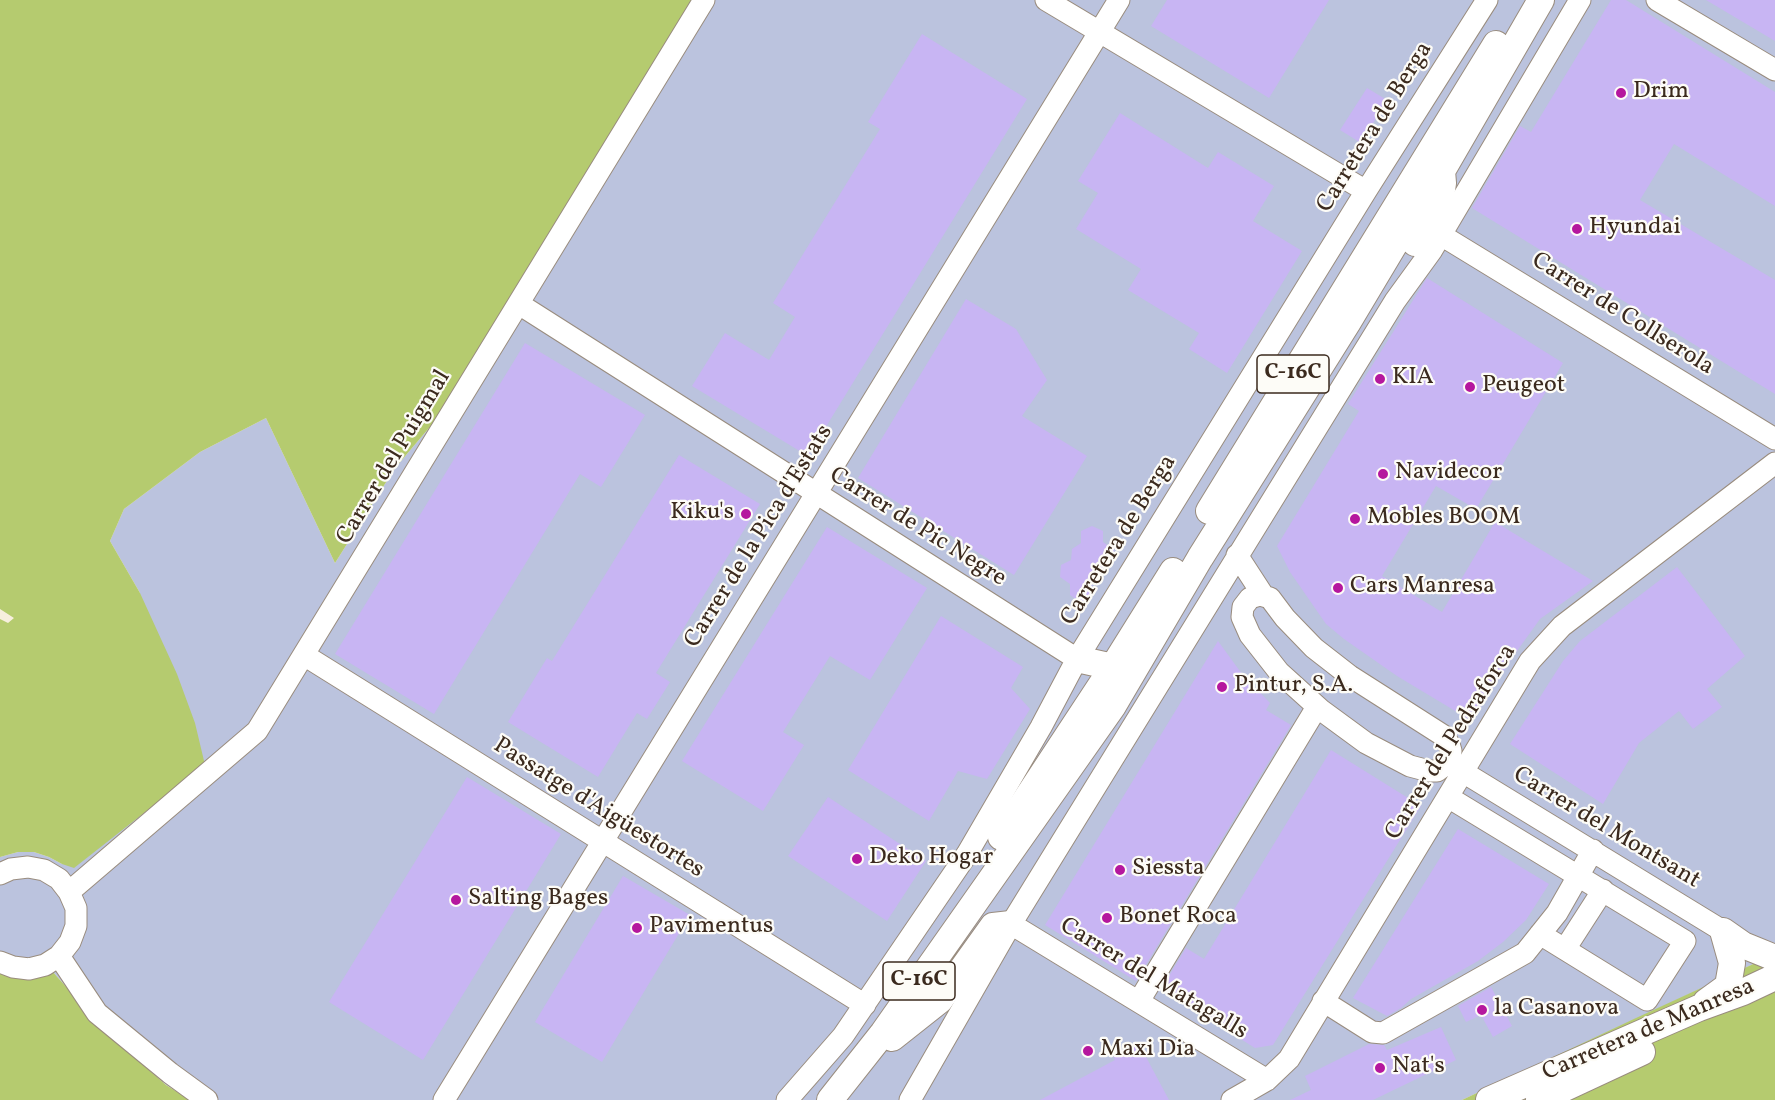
<!DOCTYPE html>
<html>
<head>
<meta charset="utf-8">
<style>
  body { margin:0 }
  canvas { display:block; background:#f7efde }
</style>
</head>
<body>
<canvas width="1775" height="1100"></canvas>
<script>
const ctx = document.querySelector('canvas').getContext('2d');
ctx.lineJoin = 'round';
function paint(path, color) {
  ctx.fillStyle = color;
  ctx.fill(path, 'evenodd');
}
function poly(rows) {
  const path = new Path2D();
  for (const r of rows) {
    path.moveTo(r[0], r[1]);
    for (let i = 2; i < r.length; i += 2) path.lineTo(r[i], r[i + 1]);
  }
  return path;
}
function strokePath(path, color, width, dash) {
  ctx.strokeStyle = color;
  ctx.lineWidth = width;
  ctx.lineCap = dash ? 'butt' : 'round';
  ctx.setLineDash(dash || []);
  ctx.stroke(path);
}
function write(font, color, halo, rows, align = 'center') {
  ctx.font = font + ' Vollkorn,serif';
  ctx.lineWidth = 4.5;
  ctx.setLineDash([]);
  ctx.textBaseline = 'middle';
  ctx.strokeStyle = halo;
  ctx.fillStyle = color;
  for (const [text, x, y, turn = 0] of rows) {
    ctx.save();
    ctx.translate(x, y);
    ctx.rotate((+turn || 0) * Math.PI / 180);
    ctx.textAlign = isNaN(turn) ? turn : align;
    if (halo) ctx.strokeText(text, 0, 0);
    ctx.fillText(text, 0, 0);
    ctx.restore();
  }
}
const industrial = poly([
  [697,0,1775,0,1775,954,1462,1100,190,1100,166,1085,109,1035,52,971,0,972,0,857,18,852,34,852,49,857,62,864,140,593,110,541,124,509,200,452,266,418,335,563,395,468,457,395]
]);
const green = poly([
  [0,0,697,0,457,395,395,468,335,563,266,418,200,452,124,509,110,541,140,593,177,674,195,723,205,765,74,868,62,864,49,857,34,852,18,852,0,857,0,619,8,623,14,618,0,609],
  [1775,954,1775,1100,1462,1100,1636,1018],
  [52,971,109,1035,166,1085,190,1100,0,1100,0,972]
]);
const building = poly([
  [1167,0,1329,0,1269,98,1151,26],
  [1611,0,1626,0,1775,92,1775,206,1674,144,1640,200,1775,280,1775,394,1472,208,1520,126,1531,132],
  [1706,0,1775,0,1775,41],
  [922,34,1027,99,808,456,692,386,725,333,769,360,795,317,773,303,880,129,868,122],
  [1367,88,1387,100,1361,143,1340,130],
  [1120,113,1208,168,1218,152,1274,186,1253,221,1302,251,1227,373,1189,349,1199,333,1128,290,1141,269,1076,229,1098,193,1078,181],
  [1427,278,1563,363,1476,509,1436,486,1382,576,1442,612,1495,522,1593,581,1540,619,1514,655,1472,721,1397,676,1344,639,1326,624,1290,572,1277,546,1359,411,1348,404],
  [966,299,1016,329,1047,380,1022,416,1087,456,1014,575,858,478],
  [525,343,645,415,601,487,580,474,434,714,335,654],
  [679,455,760,504,656,673,670,682,647,719,637,713,598,777,508,722,547,658,552,661],
  [1092,526,1103,531,1103,542,1114,550,1114,561,1103,567,1102,579,1092,584,1092,597,1080,602,1070,595,1070,584,1060,577,1061,565,1071,560,1072,549,1081,543,1081,531],
  [827,527,927,588,870,680,830,656,783,732,804,745,763,811,682,761],
  [1677,567,1745,656,1707,689,1722,707,1693,729,1679,711,1639,743,1603,804,1510,744,1563,661,1580,641],
  [941,616,1023,667,1011,688,1030,709,987,779,958,771,929,821,848,770],
  [1218,641,1242,674,1270,703,1266,710,1291,725,1136,981,1045,925],
  [1331,750,1421,806,1273,1045,1255,1048,1161,989,1186,948,1204,959],
  [467,777,561,834,423,1060,329,1002],
  [828,797,926,861,887,921,788,856],
  [1458,829,1549,884,1526,920,1503,942,1478,961,1411,999,1401,1008,1387,1016,1353,998],
  [623,876,690,915,602,1062,535,1022],
  [1491,987,1512,1026,1493,1037,1481,1015,1466,1022,1458,1006],
  [1441,1027,1456,1060,1402,1086,1373,1100,1290,1100,1311,1090,1305,1076,1369,1044,1384,1045,1387,1050],
  [1138,1042,1169,1100,1040,1100,1115,1060,1113,1055]
]);
const minor = poly([
  [1046,0,1366,191],
  [1657,0,1775,70],
  [1441,235,1775,439],
  [519,304,1077,659],
  [1237,555,1263,595],
  [1260,595,1270,598,1285,618,1314,648,1350,676,1444,736,1449,744,1451,751,1449,760,1445,765,1437,771,1429,771,1410,766,1366,743,1321,710,1279,672,1250,635,1242,617,1243,607,1250,598,1260,595],
  [304,655,865,1005],
  [1463,772,1723,931],
  [1448,797,1685,941,1647,1000,1540,934],
  [0,874,11,869,28,867,44,870,59,879,69,892,76,908,76,926,70,942,59,956,45,965,29,969,13,967,0,962],
  [69,892,257,731,704,0],
  [1011,924,1267,1080],
  [1565,949,1603,890],
  [59,956,97,1013,170,1073,207,1100],
  [1139,1001,1317,707],
  [1323,1001,1372,1032,1383,1033,1525,953,1557,913,1593,850],
  [444,1100,1119,0],
  [787,1100,843,1036,967,854,1041,727,1077,659,1366,191,1487,0],
  [910,1100,1011,924,1395,301,1432,250,1580,0],
  [1232,1100,1267,1080,1289,1059,1530,661,1562,626,1775,463]
]);
const major = poly([
  [1414,200,1417,224,1427,239],
  [1415,243,1441,235,1439,210,1443,183,1442,171],
  [1209,511,1496,44],
  [1077,659,1113,667,1126,664],
  [1001,837,1113,667,1173,571],
  [1723,931,1743,945,1775,958],
  [1706,1002,1728,986,1732,963,1723,931],
  [892,1038,940,1000,993,926,1011,924],
  [830,1100,883,1033,1113,706,1200,558,1348,322,1415,210,1442,171,1541,0],
  [1489,1100,1644,1032,1699,1008,1743,992,1775,977],
  [1539,1100,1642,1052]
]);
const markers = [
  [1621,93,6,"#b5179e"],
  [1577,229,6,"#b5179e"],
  [1380,379,6,"#b5179e"],
  [1470,387,6,"#b5179e"],
  [1383,474,6,"#b5179e"],
  [746,514,6,"#b5179e"],
  [1355,519,6,"#b5179e"],
  [1338,588,6,"#b5179e"],
  [1222,687,6,"#b5179e"],
  [857,859,6,"#b5179e"],
  [1120,870,6,"#b5179e"],
  [456,900,6,"#b5179e"],
  [1107,918,6,"#b5179e"],
  [637,928,6,"#b5179e"],
  [1482,1010,6,"#b5179e"],
  [1088,1051,6,"#b5179e"],
  [1380,1068,6,"#b5179e"]
];
const shields = [
  [1293,374,72],
  [919,981,72]
];
const shieldNames = [
  ["C-16C",1293,374],
  ["C-16C",919,981]
];
const poiNames = [
  ["Drim",1633,93],
  ["Hyundai",1589,229],
  ["KIA",1392,379],
  ["Peugeot",1482,387],
  ["Navidecor",1395,474],
  ["Kiku's",734,514,"right"],
  ["Mobles BOOM",1367,519],
  ["Cars Manresa",1350,588],
  ["Pintur, S.A.",1234,687],
  ["Deko Hogar",869,859],
  ["Siessta",1132,870],
  ["Salting Bages",468,900],
  ["Bonet Roca",1119,918],
  ["Pavimentus",649,928],
  ["la Casanova",1494,1010],
  ["Maxi Dia",1100,1051],
  ["Nat's",1392,1068]
];
const streetNames = [
  ["Carretera de Berga",1376,128,-58],
  ["Carrer de Collserola",1622,315,32],
  ["Carrer del Puigmal",395,458,-59],
  ["Carrer de Pic Negre",917,528,32],
  ["Carrer de la Pica d'Estats",760,537,-58],
  ["Carretera de Berga",1120,541,-58],
  ["Carrer del Pedraforca",1452,743,-58],
  ["Passatge d'Aigüestortes",598,809,32],
  ["Carrer del Montsant",1606,829,31],
  ["Carrer del Matagalls",1153,980,31],
  ["Carretera de Manresa",1649,1031,-23]
];
paint(industrial, '#bbc3de');
paint(green, '#b5cb6f');
paint(building, '#c8b5f3');
strokePath(minor, '#998c7e', 23);
strokePath(major, '#998c7e', 28);
strokePath(minor, '#fff', 21);
strokePath(major, '#fff', 26);
for (const [x, y, r, color] of markers) {
  const dot = new Path2D();
  dot.arc(x, y, r, 0, 2 * Math.PI);
  ctx.fillStyle = color;
  ctx.fill(dot);
  strokePath(dot, '#fdfcf7', 2);
}
for (const [x, y, w] of shields) {
  const box = new Path2D();
  box.roundRect(x - w / 2, y - 19, w, 38, 4.5);
  ctx.fillStyle = '#fdfcf7';
  ctx.fill(box);
  strokePath(box, '#3b2a1e', 1.5);
}
write('bold 22px', '#3b2a1e', null, shieldNames);
write('24px', '#3b2a1e', '#fdfcf7', poiNames, 'left');
write('24px', '#3b2a1e', '#fdfcf7', streetNames);
</script>
</body>
</html>
